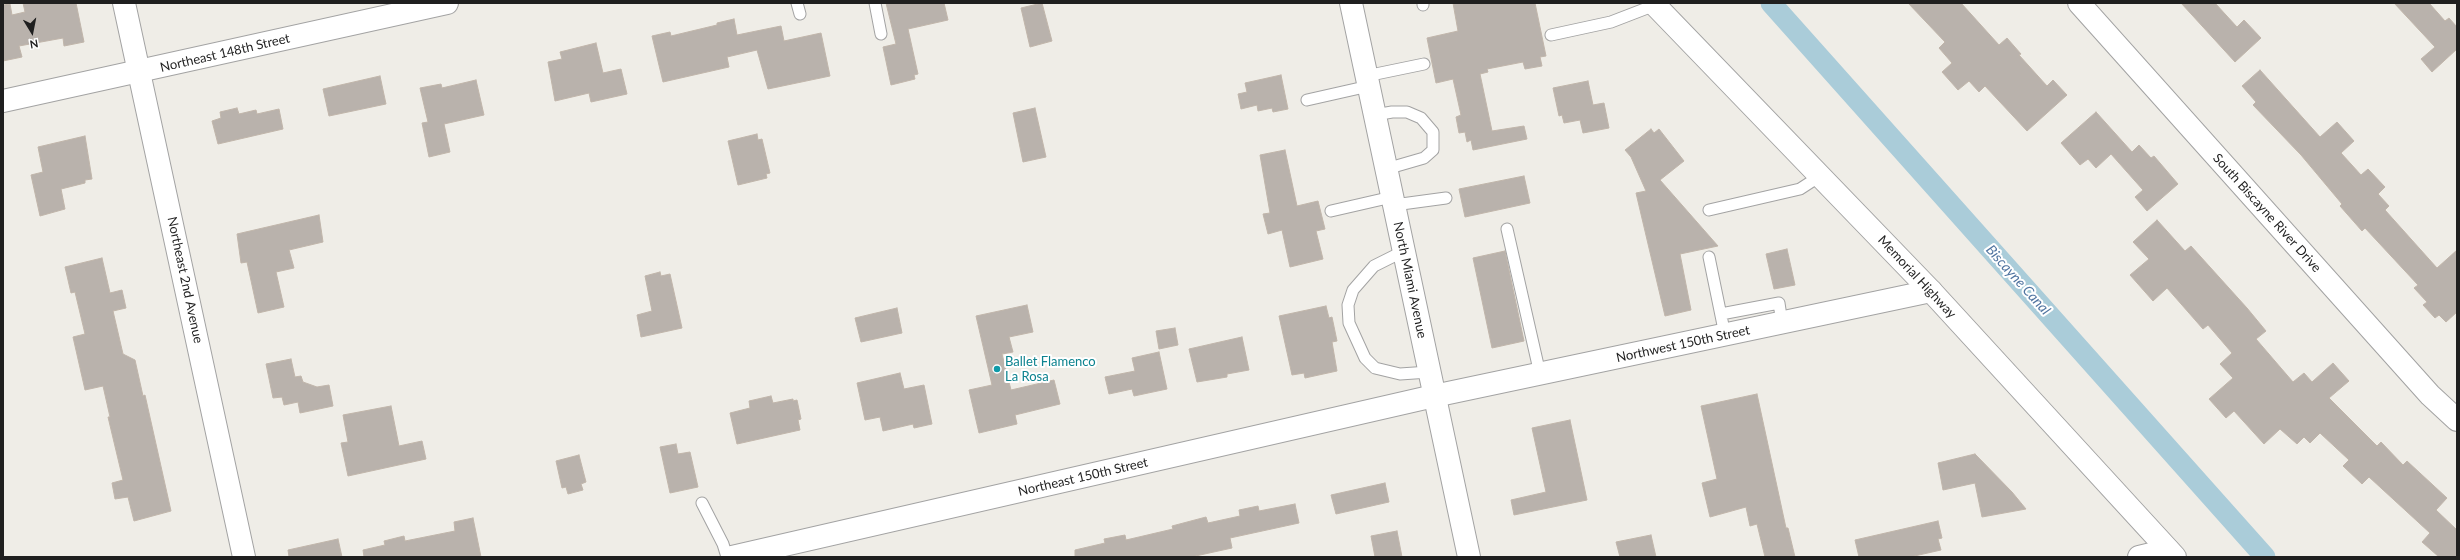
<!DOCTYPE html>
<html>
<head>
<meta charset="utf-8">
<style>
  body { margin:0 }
  #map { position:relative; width:2460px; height:560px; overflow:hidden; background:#efede7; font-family:Lato,sans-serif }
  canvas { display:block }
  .frame { position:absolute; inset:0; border:4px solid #1f1f1f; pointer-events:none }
  .north { position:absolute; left:12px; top:12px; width:40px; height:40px; -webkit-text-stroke:3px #fff; paint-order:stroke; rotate:170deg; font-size:11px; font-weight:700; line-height:16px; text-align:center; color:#1f1f1f }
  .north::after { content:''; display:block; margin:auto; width:14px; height:18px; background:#1f1f1f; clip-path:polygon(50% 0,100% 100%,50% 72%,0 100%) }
</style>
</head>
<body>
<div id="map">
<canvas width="2460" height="560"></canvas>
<div class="frame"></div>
<div class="north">N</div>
</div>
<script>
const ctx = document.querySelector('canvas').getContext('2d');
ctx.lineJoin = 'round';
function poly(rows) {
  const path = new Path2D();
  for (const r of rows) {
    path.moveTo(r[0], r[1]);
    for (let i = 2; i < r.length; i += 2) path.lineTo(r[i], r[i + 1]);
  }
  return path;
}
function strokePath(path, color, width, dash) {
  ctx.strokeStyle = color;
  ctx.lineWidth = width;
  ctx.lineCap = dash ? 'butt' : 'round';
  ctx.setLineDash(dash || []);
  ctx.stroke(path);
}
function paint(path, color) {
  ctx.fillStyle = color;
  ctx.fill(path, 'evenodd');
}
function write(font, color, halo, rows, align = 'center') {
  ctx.font = font + ' Lato,sans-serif';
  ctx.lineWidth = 4;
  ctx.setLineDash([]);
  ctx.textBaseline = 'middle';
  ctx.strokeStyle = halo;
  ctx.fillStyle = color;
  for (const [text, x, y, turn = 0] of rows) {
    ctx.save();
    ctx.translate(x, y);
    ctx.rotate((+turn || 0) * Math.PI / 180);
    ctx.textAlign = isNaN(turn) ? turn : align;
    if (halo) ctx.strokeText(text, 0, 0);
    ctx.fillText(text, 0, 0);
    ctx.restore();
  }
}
const canal = poly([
  [1771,3,2265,557]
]);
const building = poly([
  [23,3,76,3,84,42,64,46,63,38,19,46,22,57,3,61,3,5,10,4,12,15,25,12,23,3],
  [886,3,944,3,948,20,908,29,918,74,914,75,915,79,891,85,883,47,896,44,886,3],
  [1042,3,1052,41,1030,47,1021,8,1042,3],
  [1453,3,1535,3,1546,56,1540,57,1542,66,1525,69,1523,62,1487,69,1488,72,1480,74,1492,131,1524,126,1527,139,1473,150,1471,140,1467,142,1465,132,1459,133,1456,117,1461,115,1453,79,1436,83,1427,38,1458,31,1453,3],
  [1908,3,1961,3,1999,45,2007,38,2021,54,2019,55,2047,86,2053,80,2067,95,2027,131,1985,86,1979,92,1969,81,1958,90,1942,72,1952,63,1939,48,1945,42,1908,3],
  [2181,3,2215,3,2237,27,2244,20,2261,38,2235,62,2181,3],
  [2394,3,2429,3,2445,21,2449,18,2457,27,2457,49,2432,72,2421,59,2435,47,2394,3],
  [734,19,737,35,781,26,784,41,821,33,830,76,768,89,757,50,727,57,729,67,663,82,652,36,670,32,671,36,717,25,717,23,734,19],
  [596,43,603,73,621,69,627,94,591,102,589,93,555,101,548,62,562,59,560,52,596,43],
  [2260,70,2320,137,2337,122,2354,141,2341,153,2361,175,2368,169,2385,187,2378,194,2389,206,2385,210,2437,268,2457,250,2457,312,2446,322,2439,315,2435,318,2423,305,2427,302,2414,288,2418,285,2365,228,2362,231,2340,206,2342,204,2301,155,2253,105,2256,102,2242,86,2260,70],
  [1281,75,1288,109,1273,112,1272,108,1258,111,1257,105,1241,109,1238,94,1247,92,1245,83,1281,75],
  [380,76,386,104,329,116,323,89,380,76],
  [476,80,484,115,444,124,450,152,429,157,422,123,428,122,420,88,441,84,442,88,476,80],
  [1588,81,1593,105,1604,103,1609,128,1583,133,1580,120,1564,123,1562,115,1559,116,1553,88,1588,81],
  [237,108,239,114,256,110,257,114,279,109,283,129,218,144,212,121,221,118,220,112,237,108],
  [1035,108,1046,157,1023,162,1013,113,1035,108],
  [2096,112,2132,152,2139,145,2151,158,2154,156,2178,184,2147,211,2135,197,2143,190,2111,154,2096,168,2088,159,2080,165,2061,143,2096,112],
  [1651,129,1654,133,1659,129,1684,161,1660,180,1718,246,1680,254,1691,310,1665,316,1636,193,1646,191,1631,157,1625,150,1651,129],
  [757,134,758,140,762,139,770,173,766,174,767,178,738,185,728,141,757,134],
  [85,136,92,179,85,180,85,183,61,189,65,209,40,216,31,175,43,172,38,147,85,136],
  [1285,150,1297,206,1318,201,1325,229,1316,231,1323,259,1290,267,1282,230,1268,234,1263,214,1270,213,1260,155,1285,150],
  [1524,176,1530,203,1465,217,1459,189,1524,176],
  [319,215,323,242,289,250,294,268,276,272,284,307,258,313,247,262,241,263,237,234,319,215],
  [2157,220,2185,251,2191,246,2247,308,2266,331,2256,339,2293,382,2304,373,2312,382,2333,363,2349,381,2329,398,2377,446,2381,442,2403,465,2407,461,2447,498,2436,510,2457,530,2457,557,2439,557,2422,542,2430,533,2369,477,2362,484,2343,466,2349,460,2320,433,2310,443,2304,437,2297,444,2280,429,2264,444,2234,411,2226,418,2209,399,2233,378,2220,364,2232,353,2208,325,2203,329,2167,288,2153,301,2130,275,2149,259,2133,242,2157,220],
  [1787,249,1795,285,1774,289,1766,254,1787,249],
  [1505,251,1524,341,1492,348,1473,258,1505,251],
  [102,258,110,293,122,290,126,308,113,311,123,354,135,360,143,396,145,395,171,511,134,521,128,497,115,499,112,483,123,480,108,417,110,417,103,386,85,390,73,337,85,334,75,292,71,293,65,267,102,258],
  [660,272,661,276,670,274,682,328,641,337,637,315,652,311,645,276,660,272],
  [1027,305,1033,332,1009,337,1013,352,1002,354,1011,390,1054,380,1060,404,1015,415,1017,424,979,433,969,390,992,385,976,316,1027,305],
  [1326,306,1329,318,1332,317,1337,341,1332,342,1337,371,1305,378,1304,373,1292,375,1279,316,1326,306],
  [897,308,902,333,861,342,855,318,897,308],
  [1175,328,1178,345,1159,349,1156,331,1175,328],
  [1242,337,1249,370,1227,374,1227,377,1197,382,1189,349,1242,337],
  [1159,352,1167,389,1134,396,1132,389,1109,394,1105,377,1135,371,1132,358,1159,352],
  [291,359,295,377,301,376,303,382,317,387,329,385,333,406,300,413,298,402,284,405,282,397,273,398,266,364,291,359],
  [900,373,904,389,924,385,932,424,914,428,913,424,883,431,880,417,865,420,857,383,900,373],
  [1757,394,1786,528,1788,528,1795,557,1765,557,1757,524,1750,526,1746,507,1710,517,1702,483,1717,479,1701,406,1757,394],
  [771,396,773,403,793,399,793,401,797,400,801,419,798,420,800,430,737,444,730,413,750,408,749,401,771,396],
  [391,406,399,446,422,441,426,459,348,476,341,443,348,442,343,415,391,406],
  [1570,420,1587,500,1514,515,1511,500,1546,492,1532,428,1570,420],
  [676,444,678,454,690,452,698,487,670,493,660,447,676,444],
  [1975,454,2012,492,2026,509,1982,517,1975,483,1943,490,1938,463,1975,454],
  [579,455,586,482,581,484,583,490,568,494,566,487,562,488,556,461,579,455],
  [1385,483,1389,502,1336,514,1331,495,1385,483],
  [1295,504,1299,523,1230,538,1232,548,1191,557,1075,557,1075,550,1105,543,1104,539,1125,535,1126,540,1173,529,1172,526,1206,517,1208,523,1240,516,1239,510,1258,506,1259,511,1295,504],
  [473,518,481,557,364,557,363,550,385,545,384,541,404,536,405,541,455,531,454,522,473,518],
  [1938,521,1942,538,1938,539,1941,550,1910,557,1859,557,1855,540,1938,521],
  [1397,531,1402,557,1375,557,1371,536,1397,531],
  [1651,535,1656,557,1620,557,1616,542,1651,535],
  [338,539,342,557,289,557,288,550,338,539]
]);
const service = poly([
  [797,3,800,14],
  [875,3,881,34],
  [1423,3,1423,5],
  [1551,35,1611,22,1655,5],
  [1366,76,1424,64],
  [1307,100,1369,86],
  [1375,115,1392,112,1407,112,1421,118,1433,132,1433,150,1424,158,1386,169],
  [1394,205,1446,198],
  [1709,210,1800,189,1820,176],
  [1331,211,1392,197],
  [1507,229,1540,374],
  [1404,251,1374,266,1353,290,1348,305,1349,323,1365,358,1375,368,1400,374,1429,372],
  [1709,257,1725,335],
  [1721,314,1779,303,1782,323],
  [702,503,723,544,727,557]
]);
const minor = poly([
  [3,101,447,3],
  [732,557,1434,396,1931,291],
  [2139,557,2168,550]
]);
const tertiary = poly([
  [124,3,244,557],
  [1351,3,1469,557],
  [1653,3,1931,291,2175,557],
  [2079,3,2430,395,2457,420]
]);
const markers = [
  [997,369,4,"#0f9aa8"]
];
const streetNames = [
  ["Northeast 148th Street",225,53,-13],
  ["South Biscayne River Drive",2267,213,48],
  ["Memorial Highway",1917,277,47],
  ["Northeast 2nd Avenue",185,280,78],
  ["North Miami Avenue",1410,280,78],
  ["Northwest 150th Street",1683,344,-12],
  ["Northeast 150th Street",1083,477,-13]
];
const cultureNames = [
  ["Ballet Flamenco",1005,362],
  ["La Rosa",1005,377]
];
const waterNames = [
  ["Biscayne Canal",2018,280,48]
];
strokePath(canal, '#aaccd9', 21);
paint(building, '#b9b2ac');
strokePath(building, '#c0b5aa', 1);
strokePath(service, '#a3a3a3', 13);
strokePath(minor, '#a3a3a3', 24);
strokePath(tertiary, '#a3a3a3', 24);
strokePath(service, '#fff', 11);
strokePath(minor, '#fff', 22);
strokePath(tertiary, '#fff', 22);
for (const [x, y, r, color] of markers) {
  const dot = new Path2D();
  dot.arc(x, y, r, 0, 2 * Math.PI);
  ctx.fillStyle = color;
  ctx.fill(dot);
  strokePath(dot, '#fff', 1.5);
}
write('13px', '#1f1f1f', '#fff', streetNames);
write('13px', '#0d838f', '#fff', cultureNames, 'left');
write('italic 14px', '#5074a0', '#fff', waterNames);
</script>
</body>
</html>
